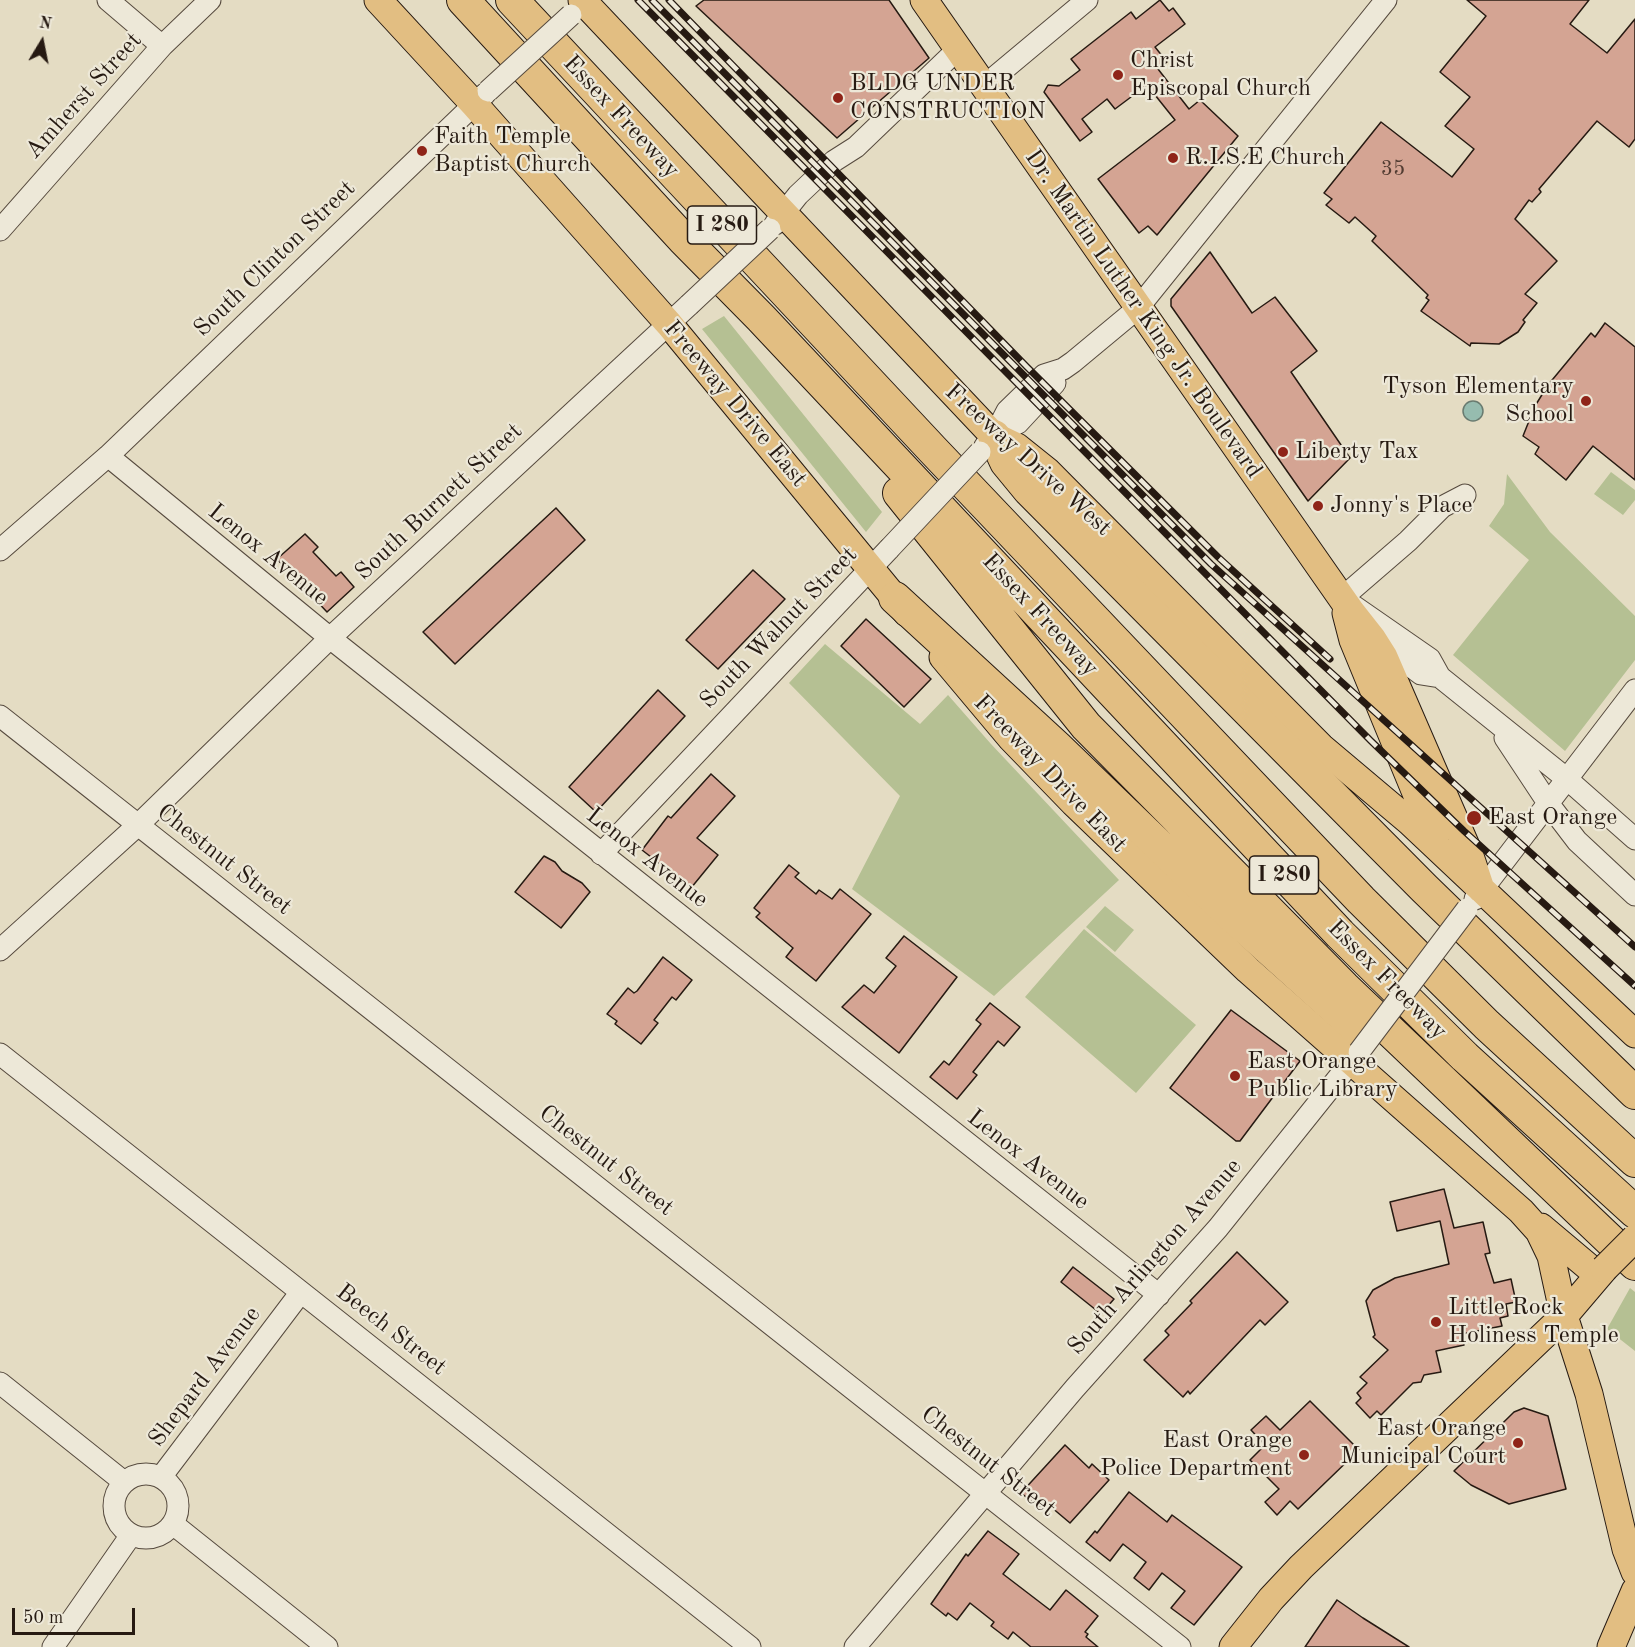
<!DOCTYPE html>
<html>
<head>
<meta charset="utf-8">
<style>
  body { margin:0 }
  #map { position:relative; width:1635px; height:1647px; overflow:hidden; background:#e4dcc3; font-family:"Old Standard TT",serif }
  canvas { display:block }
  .north { position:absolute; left:12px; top:12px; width:60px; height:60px; -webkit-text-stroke:4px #ede8d8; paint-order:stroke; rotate:10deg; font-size:16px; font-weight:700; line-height:24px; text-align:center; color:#261a12 }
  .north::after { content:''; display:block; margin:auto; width:21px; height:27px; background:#261a12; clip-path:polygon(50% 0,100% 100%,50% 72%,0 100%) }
  .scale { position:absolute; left:12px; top:1608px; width:123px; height:27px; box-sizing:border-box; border:3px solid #261a12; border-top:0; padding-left:8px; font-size:18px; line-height:21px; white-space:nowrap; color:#261a12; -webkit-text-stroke:4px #ede8d8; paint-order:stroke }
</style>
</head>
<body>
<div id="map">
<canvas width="1635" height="1647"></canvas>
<div class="north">N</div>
<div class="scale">50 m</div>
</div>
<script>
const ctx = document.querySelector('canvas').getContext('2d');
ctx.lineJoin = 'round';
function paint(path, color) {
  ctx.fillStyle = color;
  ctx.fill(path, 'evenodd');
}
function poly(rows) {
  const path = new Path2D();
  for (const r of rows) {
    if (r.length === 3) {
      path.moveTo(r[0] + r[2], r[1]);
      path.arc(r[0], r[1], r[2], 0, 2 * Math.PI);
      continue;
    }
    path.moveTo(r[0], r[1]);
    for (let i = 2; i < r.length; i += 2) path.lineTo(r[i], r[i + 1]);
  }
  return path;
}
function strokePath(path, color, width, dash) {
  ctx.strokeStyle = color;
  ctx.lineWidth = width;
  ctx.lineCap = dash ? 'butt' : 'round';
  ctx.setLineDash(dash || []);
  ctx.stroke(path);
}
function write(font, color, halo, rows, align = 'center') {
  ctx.font = font + ' "Old Standard TT",serif';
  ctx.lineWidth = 4.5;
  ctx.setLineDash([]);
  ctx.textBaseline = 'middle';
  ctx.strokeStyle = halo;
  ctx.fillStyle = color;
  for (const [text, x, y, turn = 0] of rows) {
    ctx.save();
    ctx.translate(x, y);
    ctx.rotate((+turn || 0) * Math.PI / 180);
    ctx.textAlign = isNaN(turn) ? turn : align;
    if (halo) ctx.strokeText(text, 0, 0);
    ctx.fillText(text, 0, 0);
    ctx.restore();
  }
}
const green = poly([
  [724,316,882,512,866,532,702,329],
  [1611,472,1635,490,1635,500,1623,515,1594,494],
  [1507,474,1550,532,1635,616,1635,660,1565,751,1453,655,1529,560,1489,526,1504,504],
  [825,644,920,724,948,695,991,744,1119,880,994,996,852,889,900,796,789,683],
  [1105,906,1134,930,1115,952,1086,927],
  [1084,929,1196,1025,1136,1093,1025,997],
  [1630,1288,1635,1292,1635,1351,1607,1329]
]);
const water = poly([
  [1473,411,10]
]);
const building = poly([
  [704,0,889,0,929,58,837,138,696,6,704,0],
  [1160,0,1169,11,1173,8,1185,24,1155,47,1167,62,1158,69,1189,109,1200,100,1238,136,1157,235,1148,226,1139,233,1098,179,1175,120,1147,85,1115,109,1107,99,1082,119,1092,132,1080,141,1044,92,1048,85,1059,86,1080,70,1071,59,1131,12,1136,19,1160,0],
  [1467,0,1589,0,1570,24,1607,53,1635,19,1635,139,1629,147,1597,121,1539,189,1541,192,1532,202,1529,200,1515,219,1557,261,1525,294,1537,303,1523,320,1525,322,1518,332,1499,344,1471,343,1470,346,1421,311,1429,300,1426,298,1428,295,1372,241,1376,236,1355,217,1349,223,1326,205,1332,199,1324,193,1381,122,1452,177,1474,149,1445,126,1470,97,1440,72,1486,16,1467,0],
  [1210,252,1252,313,1275,297,1317,351,1291,372,1350,458,1308,501,1171,306,1171,299,1210,252],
  [1605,323,1635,347,1635,480,1593,446,1566,480,1535,454,1539,447,1523,436,1535,406,1548,385,1591,333,1595,337,1605,323],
  [556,508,585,540,455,664,423,632,556,508],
  [305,534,318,547,313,552,336,576,341,572,354,587,327,612,277,559,305,534],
  [753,570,785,599,718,669,686,640,753,570],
  [866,619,931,679,904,707,841,646,866,619],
  [658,690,685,716,596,812,569,787,658,690],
  [711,774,735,796,697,838,718,855,691,888,642,850,668,816,671,818,711,774],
  [544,856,555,862,562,871,582,883,590,892,561,928,515,892,544,856],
  [789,865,799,873,795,877,816,894,819,890,832,899,840,889,871,914,816,981,786,957,793,948,756,917,760,913,754,908,789,865],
  [904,936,957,977,899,1053,842,1007,864,985,874,993,896,966,886,958,904,936],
  [663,957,692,980,676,1000,672,997,654,1020,658,1023,641,1044,615,1024,617,1021,607,1014,628,988,634,993,637,991,663,957],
  [990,1003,1020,1027,1004,1046,998,1041,973,1072,977,1075,957,1099,930,1077,944,1061,949,1065,981,1024,976,1020,990,1003],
  [1231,1010,1300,1061,1240,1141,1236,1141,1170,1088,1231,1010],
  [1444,1189,1454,1228,1483,1222,1490,1253,1485,1254,1494,1283,1511,1279,1516,1302,1506,1304,1508,1316,1500,1318,1502,1326,1462,1334,1464,1345,1436,1351,1441,1372,1424,1375,1421,1382,1413,1383,1381,1415,1377,1411,1370,1418,1356,1403,1361,1398,1357,1393,1367,1383,1360,1377,1388,1350,1373,1337,1375,1335,1366,1301,1373,1290,1395,1278,1449,1264,1440,1221,1397,1231,1390,1202,1444,1189],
  [1237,1252,1288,1302,1265,1325,1260,1320,1190,1394,1188,1391,1183,1397,1144,1360,1169,1335,1165,1331,1192,1303,1190,1301,1237,1252],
  [1073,1267,1114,1299,1101,1314,1061,1282,1073,1267],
  [1310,1401,1359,1450,1298,1509,1290,1501,1277,1515,1265,1502,1279,1489,1250,1460,1265,1445,1251,1430,1266,1416,1280,1430,1310,1401],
  [1524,1408,1548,1416,1566,1489,1509,1504,1471,1485,1454,1471,1514,1412,1524,1408],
  [1065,1445,1089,1468,1092,1464,1109,1480,1070,1523,1044,1501,1039,1507,1021,1493,1065,1445],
  [1129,1492,1167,1522,1172,1515,1242,1567,1194,1625,1171,1608,1185,1591,1162,1573,1149,1590,1134,1578,1146,1562,1123,1544,1110,1561,1086,1542,1095,1531,1097,1533,1129,1492],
  [988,1531,1019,1554,1003,1574,1050,1610,1066,1590,1098,1616,1085,1632,1088,1634,1086,1637,1098,1647,1031,1647,1013,1632,1008,1639,991,1626,994,1622,970,1603,957,1620,948,1613,946,1616,931,1604,966,1554,968,1556,988,1531],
  [1337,1600,1363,1618,1409,1647,1305,1647,1337,1600]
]);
const minor = poly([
  [108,0,162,46],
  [984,86,1087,0],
  [775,224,798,195,834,161,856,147,958,49],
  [0,230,162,46,210,0],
  [994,436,1018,423,1055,383],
  [985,446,994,436,1007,411,1044,375,1063,369,1073,362,1138,308,1386,0],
  [108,456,330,638,1159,1295],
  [1465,495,1442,507,1408,541,1342,598,1430,659,1440,677,1567,779,1635,839],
  [0,550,108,456,485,94],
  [1377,641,1421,674,1440,677],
  [0,716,1180,1647],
  [1505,738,1548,803,1577,841,1635,895],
  [601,854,889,549],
  [1475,899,1635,690],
  [0,950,138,825,330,638,689,305],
  [0,1054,750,1647],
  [0,1383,124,1482],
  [146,1506,32],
  [161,1477,301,1292],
  [173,1524,327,1647],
  [53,1647,131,1535],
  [855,1647,1075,1388,1218,1228,1359,1052]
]);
const major = poly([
  [378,0,474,104,669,324,907,613],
  [582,0,994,436,1017,447,1047,471,1321,747,1410,822,1635,1034],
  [924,0,1350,610,1372,638,1384,657,1469,853,1481,889],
  [1346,613,1353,640,1435,839],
  [943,657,1011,738,1074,803,1248,970,1521,1211,1539,1231,1551,1256,1564,1316,1589,1394,1626,1549,1635,1572],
  [1541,1227,1598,1275],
  [1233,1647,1271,1599,1301,1567,1564,1316,1604,1269],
  [1611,1647,1635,1591]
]);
const highway = poly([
  [463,0,683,239,761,318,1340,934,1465,1057,1635,1212],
  [512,0,933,450,1361,900,1487,1025,1635,1161],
  [994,436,1006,462,1029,490,1424,888,1635,1093],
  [899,493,1086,726,1344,987,1635,1264],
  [895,598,1057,747,1228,912,1360,1031]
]);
const rail = poly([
  [638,0,1371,741,1464,831,1635,986],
  [652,0,1211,564,1635,947],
  [669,0,1027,367,1218,557,1330,659]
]);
const minorBridge = poly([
  [488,91,571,15],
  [689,305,770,229],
  [889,549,980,452],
  [1359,1052,1467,909]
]);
const majorBridge = poly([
  [1604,1269,1635,1238]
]);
const markers = [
  [1118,75,6,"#8f2418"],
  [838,98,6,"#8f2418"],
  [422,151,6,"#8f2418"],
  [1173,158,6,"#8f2418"],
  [1586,401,6,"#8f2418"],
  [1283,452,6,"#8f2418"],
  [1318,506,6,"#8f2418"],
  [1474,818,8,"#8f2418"],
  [1235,1076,6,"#8f2418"],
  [1436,1322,6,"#8f2418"],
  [1518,1443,6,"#8f2418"],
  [1304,1455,6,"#8f2418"]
];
const numberNames = [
  ["35",1393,169]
];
const shields = [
  [722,225,69],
  [1284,875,69]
];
const shieldNames = [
  ["I 280",722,225],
  ["I 280",1284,875]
];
const poiNames = [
  ["Christ",1130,61],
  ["Episcopal Church",1130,89],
  ["BLDG UNDER",850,84],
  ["CONSTRUCTION",850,112],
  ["Faith Temple",434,137],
  ["Baptist Church",434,165],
  ["R.I.S.E Church",1185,158],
  ["Tyson Elementary",1574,387,"right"],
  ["School",1574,415,"right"],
  ["Liberty Tax",1295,452],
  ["Jonny's Place",1330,506],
  ["East Orange",1488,818],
  ["East Orange",1247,1062],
  ["Public Library",1247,1090],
  ["Little Rock",1448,1308],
  ["Holiness Temple",1448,1336],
  ["East Orange",1506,1429,"right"],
  ["Municipal Court",1506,1457,"right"],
  ["East Orange",1292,1441,"right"],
  ["Police Department",1292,1469,"right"]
];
const streetNames = [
  ["Amherst Street",84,96,-48],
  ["Essex Freeway",621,117,47],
  ["South Clinton Street",275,259,-44],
  ["Dr. Martin Luther King Jr. Boulevard",1143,314,55],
  ["Freeway Drive East",735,404,50],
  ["Freeway Drive West",1028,460,42],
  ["South Burnett Street",439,502,-43],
  ["Lenox Avenue",268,555,39],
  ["Essex Freeway",1040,615,47],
  ["South Walnut Street",779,628,-46],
  ["Freeway Drive East",1050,774,46],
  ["Lenox Avenue",647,858,38],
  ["Chestnut Street",224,860,38],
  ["Essex Freeway",1387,980,45],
  ["Lenox Avenue",1028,1160,38],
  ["Chestnut Street",606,1161,38],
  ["South Arlington Avenue",1155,1257,-49],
  ["Beech Street",391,1330,38],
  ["Shepard Avenue",205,1377,-53],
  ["Chestnut Street",988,1462,38]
];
paint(green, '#b5c093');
paint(water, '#96bcaf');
strokePath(water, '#697b70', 1.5);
paint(building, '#d4a493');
strokePath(building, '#261a12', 1.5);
strokePath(minor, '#564a3e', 23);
strokePath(major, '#261a12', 29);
strokePath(highway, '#261a12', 34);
strokePath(minor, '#ede8d8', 21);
strokePath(major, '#e2be82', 27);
strokePath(highway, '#e2be82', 32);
strokePath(rail, '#261a12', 7);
strokePath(rail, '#ede8d8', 4.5, [14]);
strokePath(minorBridge, '#564a3e', 23, []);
strokePath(majorBridge, '#261a12', 29, []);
strokePath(minorBridge, '#ede8d8', 21);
strokePath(majorBridge, '#e2be82', 27);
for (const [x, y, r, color] of markers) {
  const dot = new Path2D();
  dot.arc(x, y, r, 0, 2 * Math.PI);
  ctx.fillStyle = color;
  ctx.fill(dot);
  strokePath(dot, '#ede8d8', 2);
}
write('21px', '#523c32', null, numberNames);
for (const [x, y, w] of shields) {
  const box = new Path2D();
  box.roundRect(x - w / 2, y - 19, w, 38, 4.5);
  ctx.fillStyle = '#ede8d8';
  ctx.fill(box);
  strokePath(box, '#261a12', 1.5);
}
write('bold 22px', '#261a12', null, shieldNames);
write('24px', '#261a12', '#ede8d8', poiNames, 'left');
write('24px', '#261a12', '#ede8d8', streetNames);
</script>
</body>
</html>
